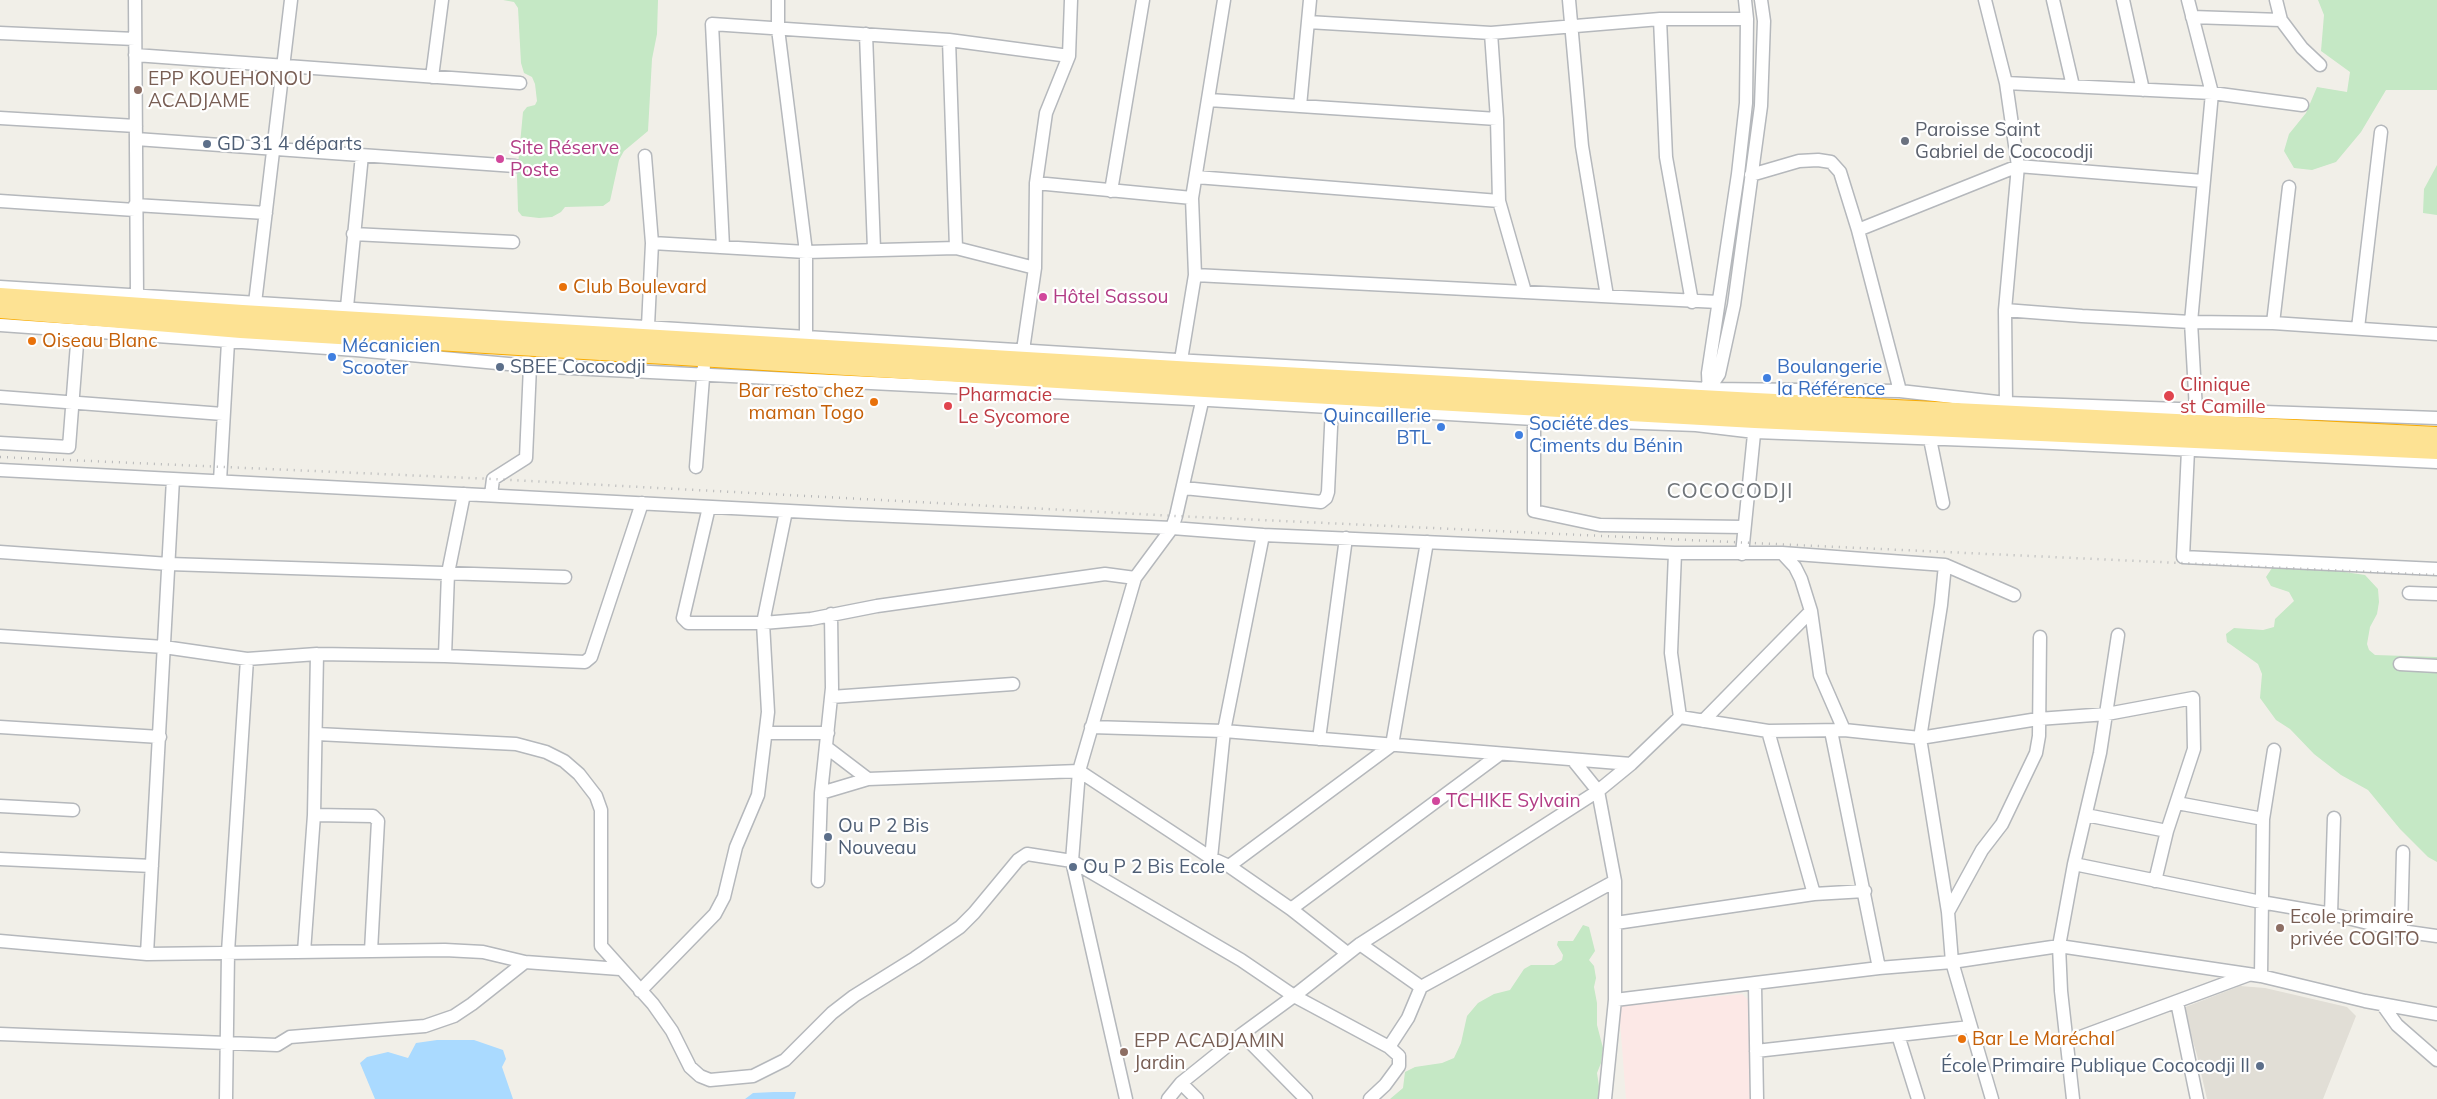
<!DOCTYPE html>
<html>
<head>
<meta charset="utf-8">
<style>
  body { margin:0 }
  canvas { display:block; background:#f1efe8 }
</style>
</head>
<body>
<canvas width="2437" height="1099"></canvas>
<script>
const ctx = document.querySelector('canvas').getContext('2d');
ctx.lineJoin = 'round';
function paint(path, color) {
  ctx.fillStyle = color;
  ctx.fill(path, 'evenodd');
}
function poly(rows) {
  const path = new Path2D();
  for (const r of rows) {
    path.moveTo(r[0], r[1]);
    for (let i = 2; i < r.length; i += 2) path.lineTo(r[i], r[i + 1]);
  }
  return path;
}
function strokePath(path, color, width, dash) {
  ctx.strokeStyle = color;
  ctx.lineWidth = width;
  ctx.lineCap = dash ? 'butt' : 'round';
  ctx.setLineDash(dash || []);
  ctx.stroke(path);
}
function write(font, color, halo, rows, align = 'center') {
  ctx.font = font + ' Mulish,sans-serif';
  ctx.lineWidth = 4.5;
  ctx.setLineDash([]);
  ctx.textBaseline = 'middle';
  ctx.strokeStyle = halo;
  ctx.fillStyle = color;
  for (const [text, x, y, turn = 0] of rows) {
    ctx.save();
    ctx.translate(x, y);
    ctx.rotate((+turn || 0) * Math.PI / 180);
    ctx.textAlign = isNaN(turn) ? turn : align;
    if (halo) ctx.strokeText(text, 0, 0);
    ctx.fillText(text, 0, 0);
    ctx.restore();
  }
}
const education = poly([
  [2240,986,2265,988,2347,1007,2356,1016,2323,1099,2207,1099,2197,1055,2183,1008]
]);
const medical = poly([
  [1742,994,1748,1000,1752,1099,1626,1099,1619,1009,1624,1005]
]);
const green = poly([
  [503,0,658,0,657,34,652,59,648,131,624,151,619,160,610,201,603,206,565,207,561,212,552,217,539,218,522,216,518,211,517,176,523,112,527,107,535,105,537,101,535,84,532,77,524,73,521,63,518,8,514,2],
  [2318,0,2437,0,2437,90,2386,90,2361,132,2336,162,2312,170,2294,168,2284,151,2289,134,2306,113,2317,87,2347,92,2350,72,2321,51,2324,15],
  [2437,165,2437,215,2423,213,2424,189],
  [2272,568,2338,571,2365,575,2378,589,2379,602,2377,614,2370,627,2367,644,2369,650,2375,655,2437,657,2437,862,2428,857,2400,829,2368,790,2341,775,2314,754,2290,729,2276,720,2260,698,2262,674,2258,664,2227,642,2226,634,2234,628,2263,630,2274,627,2275,619,2294,601,2289,592,2271,586,2266,577],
  [1583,925,1589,927,1595,951,1589,960,1594,966,1596,978,1594,987,1597,1003,1597,1025,1603,1048,1601,1063,1597,1073,1601,1099,1390,1099,1403,1088,1405,1072,1415,1067,1442,1063,1454,1058,1461,1043,1467,1016,1478,1003,1494,994,1510,990,1524,969,1531,965,1554,965,1562,960,1563,955,1557,945,1558,941,1573,941]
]);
const water = poly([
  [437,1040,474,1040,503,1050,506,1059,502,1067,513,1099,375,1099,360,1063,367,1057,388,1052,408,1058,416,1043],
  [774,1092,796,1092,794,1099,745,1099,753,1093]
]);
const minor = poly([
  [135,0,137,294],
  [778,0,778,29,806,252,806,336],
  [1569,0,1582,146,1607,296],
  [1985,0,2006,83,2018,166,2005,310,2006,403],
  [2053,0,2073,86],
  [2123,0,2143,90],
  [2188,0,2212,93,2191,322,2196,410],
  [2276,0,2281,20,2302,48,2320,65],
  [2192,17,2281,20],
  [1660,19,1666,157,1692,302],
  [1308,22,1491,33,1660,19,1747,19],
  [0,33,135,39],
  [1491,33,1497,119,1499,201,1525,292],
  [866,34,874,249],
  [949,40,956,248],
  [135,55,520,83],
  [432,77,442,0],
  [2006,83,2212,93,2302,105],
  [1209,100,1497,119],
  [1300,106,1310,0],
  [0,118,136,126],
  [136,139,515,166],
  [645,156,652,243,648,326],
  [1751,175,1799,161,1818,160,1831,162,1840,172,1858,230,1900,391],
  [1196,177,1499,201],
  [1036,183,1192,198],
  [1111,191,1143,0],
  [0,201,135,210],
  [135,205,266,213],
  [1858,230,2018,166,2203,181],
  [353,234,513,242],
  [652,243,806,252,956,248,1035,268],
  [723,247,712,24,949,40,1069,56],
  [1195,275,1718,302],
  [0,287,1193,361,1709,389,1900,391,2006,403,2437,418],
  [255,303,291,0],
  [347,307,362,155],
  [2005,310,2082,316,2191,322,2273,323,2437,334],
  [2273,323,2289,187],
  [0,325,356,350,530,366,1192,399,1534,419,1696,425,1755,432,2053,443,2437,462],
  [2358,328,2381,132],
  [1023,350,1035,268,1036,183,1046,113,1069,56,1071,0],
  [1181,360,1195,275,1192,198,1224,0],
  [1709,389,1719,374,1734,305,1761,106,1764,21,1761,0],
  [1709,396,1708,373,1738,174,1746,103,1747,19,1745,0],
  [0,397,223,414],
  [1534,419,1534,511,1600,525,1744,527],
  [1930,439,1943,503],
  [0,443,69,447,78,331],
  [2188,450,2183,557,2437,569],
  [696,467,704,365],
  [0,470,847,514,1172,528,1263,535,1675,553,1782,553,1945,565,2014,595],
  [220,481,228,342],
  [1184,488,1321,502,1326,498,1328,492,1332,406],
  [491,495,493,479,526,458,530,366],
  [709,507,683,618,688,623,763,623,811,619,877,606,1105,574,1135,578],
  [0,552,169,564,565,577],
  [1675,553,1671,653,1680,717],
  [1782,553,1795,567,1801,579,1811,611,1820,675,1844,730,1920,738,1948,912,1952,962,1992,1099],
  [1742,554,1755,424],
  [1945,565,1941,605,1920,738,2038,719,2107,714,2193,698,2194,749,2167,831,2155,881],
  [2409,593,2437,594],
  [0,636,164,647,247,659,317,654,445,656,585,662,591,657,642,503],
  [445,656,448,573,464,494],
  [2400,664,2437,666],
  [831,697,1013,684],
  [1703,721,1811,611],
  [0,727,160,737],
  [1091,727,1224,731,1631,764],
  [1768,731,1814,894],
  [1831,731,1879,968],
  [767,733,828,733],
  [317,734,516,744,546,752,564,761,579,774,596,796,601,810,601,946,653,1004,672,1031,690,1067,700,1076,710,1080,753,1076,785,1060,832,1013,854,996,915,958,960,927,974,913,1018,860,1027,854,1072,861,1241,960,1294,996,1389,1047,1399,1056,1399,1066,1385,1085,1370,1099],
  [1319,739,1346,538],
  [826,747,868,779],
  [1573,760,1598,791,1615,881,1615,1000,1605,1099],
  [821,793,868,779,1079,771,1211,858,1229,866,1291,909,1347,953],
  [2177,803,2263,819],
  [0,806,73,810],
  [314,815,373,816,378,821,371,951],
  [2086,815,2167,831],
  [1211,858,1224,731,1263,535],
  [0,859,152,866],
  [2074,864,2261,902,2331,914,2401,931,2437,936],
  [1229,866,1392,745,1427,542],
  [818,881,821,793,832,688,831,614],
  [1291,909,1500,754],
  [1948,912,1982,850,2002,824,2036,753,2039,736,2040,637],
  [2331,914,2334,818],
  [1616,923,1814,894,1865,891],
  [2401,931,2403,852],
  [0,941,147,954,445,950,483,952,525,962,620,969],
  [1360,944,1421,987],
  [304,952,314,815,317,654],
  [147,954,173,479],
  [2261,976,2263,819,2274,750],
  [1755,985,1757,1099],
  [640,991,715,914,724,897,736,847,758,795,768,712,763,623,786,511],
  [1615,1000,1879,968,1952,962,2059,946,2261,976,2365,1001,2437,1014],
  [2177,1002,2197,1099],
  [2382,1004,2397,1025,2437,1060],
  [0,1034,277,1045,290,1037,425,1026,454,1016,472,1004,525,962],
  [1242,1034,1306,1099],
  [1898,1035,1918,1099],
  [2067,1042,2248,975],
  [1389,1047,1408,1018,1421,987,1615,881],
  [1756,1051,1970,1027],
  [1181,1083,1197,1099],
  [226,1099,228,952,247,659],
  [1126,1099,1072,861,1079,771,1135,578,1172,528,1176,516,1204,393],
  [1168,1099,1181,1083,1242,1034,1294,996,1360,944,1598,791,1631,764,1680,717,1768,731,1844,730],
  [2073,1099,2061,991,2059,946,2074,864,2100,753,2118,635]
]);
const highway = poly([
  [0,297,242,314,1193,371,1755,402,2437,436],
  [0,309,241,329,1205,388,1755,419,2437,450]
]);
const rail = poly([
  [0,457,493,479,1176,516,2437,575]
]);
const markers = [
  [138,90,5,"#8d6e63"],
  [1905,141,5,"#6b7280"],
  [207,144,5,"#5c6f8a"],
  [500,159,5,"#d1479c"],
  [563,287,5,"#e8710a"],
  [1043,297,5,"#d1479c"],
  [32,341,5,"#e8710a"],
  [332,357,5,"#3f7fe0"],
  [500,367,5,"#5c6f8a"],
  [1767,378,5,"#3f7fe0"],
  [2169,396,6,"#e0444e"],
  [874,402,5,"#e8710a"],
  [948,406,5,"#e0444e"],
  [1441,427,5,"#3f7fe0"],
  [1519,435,5,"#3f7fe0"],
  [1436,801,5,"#d1479c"],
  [828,837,5,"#5c6f8a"],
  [1073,867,5,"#5c6f8a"],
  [2280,928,5,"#8d6e63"],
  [1962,1039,5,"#e8710a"],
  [1124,1052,5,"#8d6e63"],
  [2260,1066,5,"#5c6f8a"]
];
const educationNames = [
  ["EPP KOUEHONOU",148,79],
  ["ACADJAME",148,101],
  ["Ecole primaire",2290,917],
  ["privée COGITO",2290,939],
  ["EPP ACADJAMIN",1134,1041],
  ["Jardin",1134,1063]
];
const worshipNames = [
  ["Paroisse Saint",1915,130],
  ["Gabriel de Cococodji",1915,152]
];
const serviceNames = [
  ["GD 31 4 départs",217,144],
  ["SBEE Cococodji",510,367],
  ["Ou P 2 Bis",838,826],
  ["Nouveau",838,848],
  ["Ou P 2 Bis Ecole",1083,867],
  ["École Primaire Publique Cococodji II",2250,1066,"right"]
];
const hotelNames = [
  ["Site Réserve",510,148],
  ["Poste",510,170],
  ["Hôtel Sassou",1053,297],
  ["TCHIKE Sylvain",1446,801]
];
const foodNames = [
  ["Club Boulevard",573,287],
  ["Oiseau Blanc",42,341],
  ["Bar resto chez",864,391,"right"],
  ["maman Togo",864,413,"right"],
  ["Bar Le Maréchal",1972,1039]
];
const shopNames = [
  ["Mécanicien",342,346],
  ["Scooter",342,368],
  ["Boulangerie",1777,367],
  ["la Référence",1777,389],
  ["Quincaillerie",1431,416,"right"],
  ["BTL",1431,438,"right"],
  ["Société des",1529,424],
  ["Ciments du Bénin",1529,446]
];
const healthNames = [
  ["Clinique",2180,385],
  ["st Camille",2180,407],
  ["Pharmacie",958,395],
  ["Le Sycomore",958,417]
];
const quarterNames = [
  ["COCOCODJI",1730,492]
];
paint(education, '#e1ded6');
paint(medical, '#fce8e6');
paint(green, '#c5e8c5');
paint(water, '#aadaff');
strokePath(minor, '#b5b8bc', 15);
strokePath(highway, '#f9ab00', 20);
strokePath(minor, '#fff', 12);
strokePath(highway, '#fde293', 18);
strokePath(rail, '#b6b7b8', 2.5, [1, 6]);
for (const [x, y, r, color] of markers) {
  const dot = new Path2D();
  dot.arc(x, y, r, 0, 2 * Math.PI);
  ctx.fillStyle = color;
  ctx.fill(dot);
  strokePath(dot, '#fff', 2);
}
write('19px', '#785e54', '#fff', educationNames, 'left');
write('19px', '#5b616d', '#fff', worshipNames, 'left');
write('19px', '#4e5e75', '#fff', serviceNames, 'left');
write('19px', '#b23c85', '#fff', hotelNames, 'left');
write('19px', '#c56008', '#fff', foodNames, 'left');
write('19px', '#366cbe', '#fff', shopNames, 'left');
write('19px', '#be3a42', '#fff', healthNames, 'left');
ctx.letterSpacing = '1px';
write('21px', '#70757a', '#fff', quarterNames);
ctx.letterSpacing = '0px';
</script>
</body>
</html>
